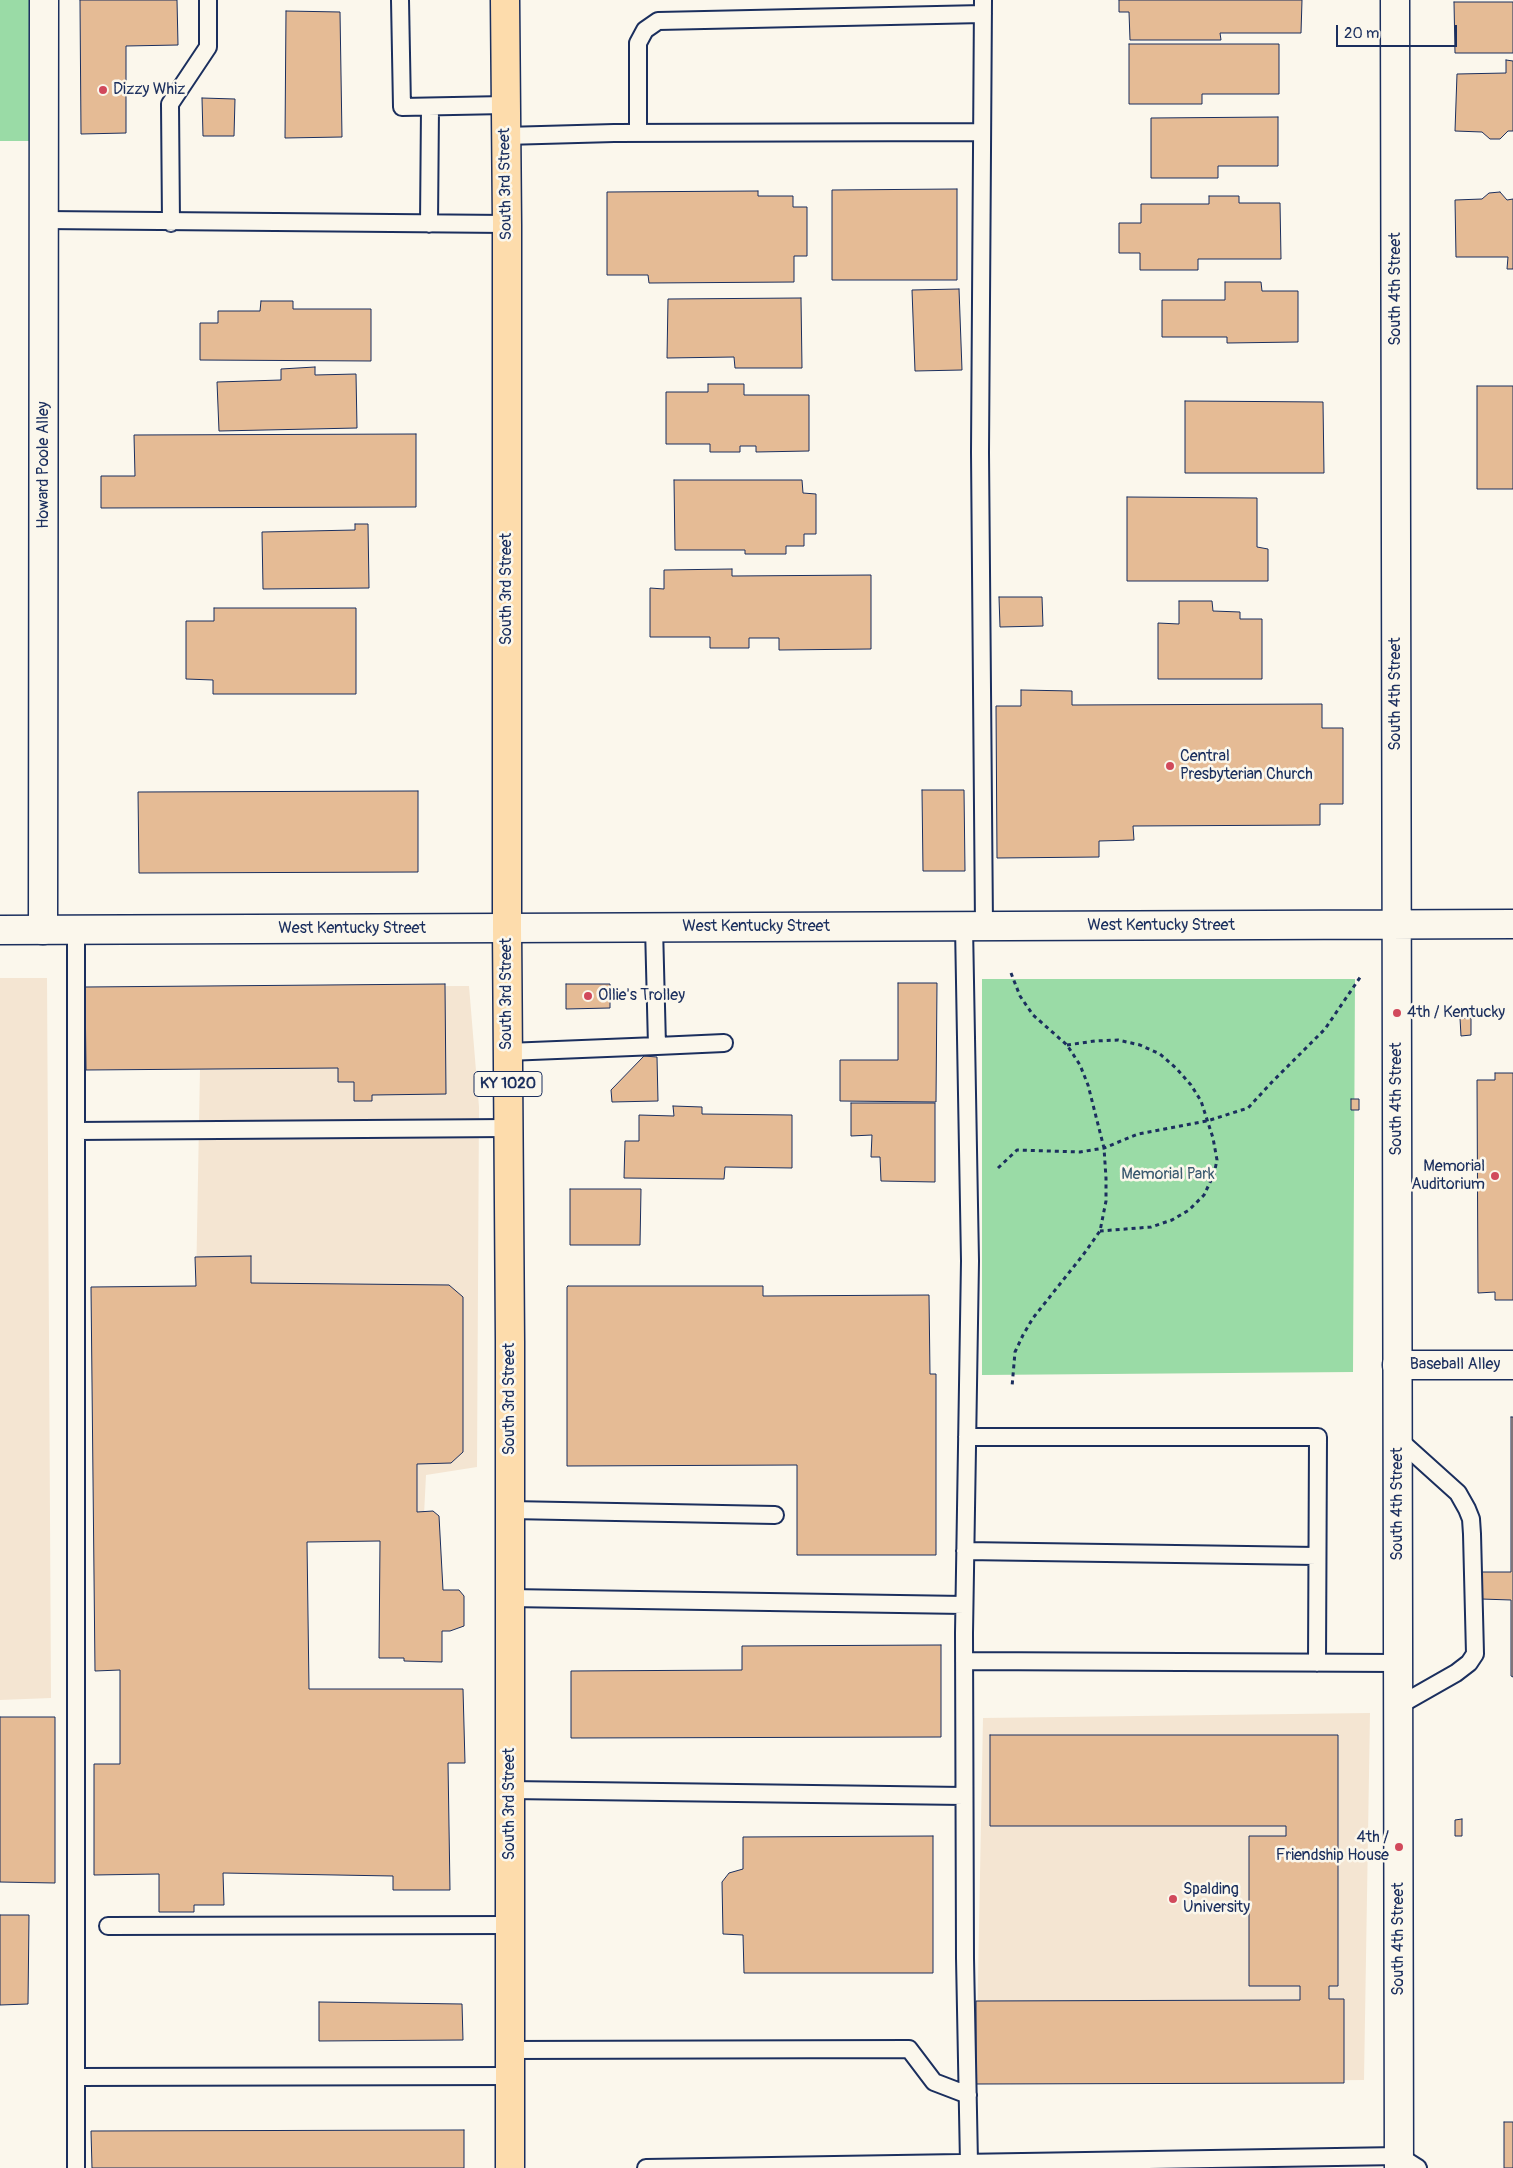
<!DOCTYPE html>
<html>
<head>
<meta charset="utf-8">
<style>
  body { margin:0 }
  #map { position:relative; width:1513px; height:2168px; overflow:hidden; background:#fbf7ec; font-family:Pangolin,sans-serif }
  canvas { display:block }
  .scale { position:absolute; left:1336px; top:25px; width:121px; height:22px; box-sizing:border-box; border:2px solid #1b2f5e; border-top:0; padding-left:6px; font-size:15px; line-height:18px; white-space:nowrap; color:#1b2f5e; -webkit-text-stroke:4px #fbf7ec; paint-order:stroke }
</style>
</head>
<body>
<div id="map">
<canvas width="1513" height="2168"></canvas>
<div class="scale">20 m</div>
</div>
<script>
const ctx = document.querySelector('canvas').getContext('2d');
ctx.lineJoin = 'round';
function paint(path, color) {
  ctx.fillStyle = color;
  ctx.fill(path, 'evenodd');
}
function poly(rows) {
  const path = new Path2D();
  for (const r of rows) {
    path.moveTo(r[0], r[1]);
    for (let i = 2; i < r.length; i += 2) path.lineTo(r[i], r[i + 1]);
  }
  return path;
}
function strokePath(path, color, width, dash) {
  ctx.strokeStyle = color;
  ctx.lineWidth = width;
  ctx.lineCap = dash ? 'butt' : 'round';
  ctx.setLineDash(dash || []);
  ctx.stroke(path);
}
function write(font, color, halo, rows, align = 'center') {
  ctx.font = font + ' Pangolin,sans-serif';
  ctx.lineWidth = 5;
  ctx.setLineDash([]);
  ctx.textBaseline = 'middle';
  ctx.strokeStyle = halo;
  ctx.fillStyle = color;
  for (const [text, x, y, turn = 0] of rows) {
    ctx.save();
    ctx.translate(x, y);
    ctx.rotate((+turn || 0) * Math.PI / 180);
    ctx.textAlign = isNaN(turn) ? turn : align;
    if (halo) ctx.strokeText(text, 0, 0);
    ctx.fillText(text, 0, 0);
    ctx.restore();
  }
}
const built = poly([
  [0,978,47,978,51,1698,0,1700],
  [469,986,479,1107,477,1467,426,1475,423,1535,196,1286,200,1069,86,1070,87,987],
  [1370,1713,1364,2080,976,2084,983,1718]
]);
const green = poly([
  [0,0,30,0,29,141,0,141],
  [982,979,1355,979,1353,1372,982,1375]
]);
const building = poly([
  [80,0,177,0,178,45,126,46,126,133,81,134,80,0],
  [1119,0,1302,0,1301,33,1220,33,1221,40,1130,40,1129,12,1119,12,1119,0],
  [1454,2,1513,2,1513,53,1455,53,1454,2],
  [286,11,340,12,342,137,285,138,286,11],
  [1129,44,1279,44,1279,94,1202,94,1202,104,1129,104,1129,44],
  [1506,60,1513,61,1513,131,1508,131,1500,139,1490,139,1482,132,1455,131,1457,74,1506,73,1506,60],
  [202,98,235,99,234,136,203,136,202,98],
  [1278,117,1278,166,1218,166,1218,178,1151,178,1151,118,1278,117],
  [957,189,957,280,832,280,832,190,957,189],
  [758,191,758,196,793,196,793,207,807,207,807,256,794,256,794,282,649,283,648,275,607,275,607,192,758,191],
  [1500,192,1507,200,1513,199,1513,269,1507,269,1508,257,1456,257,1455,200,1482,199,1489,193,1500,192],
  [1209,196,1239,196,1239,203,1280,203,1281,259,1198,259,1198,270,1140,270,1140,253,1119,253,1119,223,1141,223,1141,204,1209,204,1209,196],
  [1225,282,1261,282,1262,291,1298,291,1298,342,1227,343,1227,337,1162,337,1162,300,1225,300,1225,282],
  [959,289,962,370,915,371,912,290,959,289],
  [801,298,802,368,735,368,734,357,667,358,668,299,801,298],
  [261,301,293,301,293,309,371,309,371,361,200,360,200,323,218,323,218,311,260,311,261,301],
  [315,367,315,375,356,374,357,428,219,431,217,382,281,380,281,369,315,367],
  [708,384,744,384,744,395,809,395,809,451,756,452,756,446,740,446,740,452,710,452,710,444,666,444,666,392,708,392,708,384],
  [1477,386,1513,386,1513,489,1477,489,1477,386],
  [1185,401,1323,402,1324,473,1185,473,1185,401],
  [416,434,416,507,101,508,101,476,135,476,134,435,416,434],
  [674,480,802,480,803,493,816,494,816,534,804,534,804,546,786,546,786,554,745,554,745,550,675,550,674,480],
  [1127,497,1257,498,1257,547,1268,549,1268,581,1127,581,1127,497],
  [355,524,368,524,369,588,263,589,262,532,355,530,355,524],
  [732,569,732,576,871,575,871,649,779,650,779,638,749,638,749,648,710,648,710,637,650,637,650,588,664,589,664,570,732,569],
  [999,597,1042,597,1043,626,1000,627,999,597],
  [1179,601,1212,601,1213,611,1240,612,1240,619,1262,619,1262,679,1158,679,1158,623,1179,624,1179,601],
  [214,608,356,608,356,694,213,694,213,680,186,679,186,621,214,621,214,608],
  [1021,690,1072,691,1072,705,1322,704,1322,728,1343,728,1343,804,1320,804,1320,825,1133,826,1134,840,1099,841,1099,857,997,858,996,706,1021,706,1021,690],
  [922,790,964,790,965,871,923,871,922,790],
  [418,791,418,872,139,873,138,792,418,791],
  [898,983,937,983,936,1102,840,1101,840,1060,898,1060,898,983],
  [445,984,446,1094,372,1095,372,1101,354,1101,354,1082,338,1082,338,1068,86,1070,85,987,445,984],
  [566,984,610,984,610,1008,566,1009,566,984],
  [1460,1018,1471,1018,1471,1035,1461,1036,1460,1018],
  [644,1056,657,1057,658,1101,612,1102,611,1090,644,1056],
  [1495,1073,1513,1073,1513,1300,1495,1300,1495,1292,1478,1293,1477,1080,1495,1080,1495,1073],
  [1351,1099,1359,1099,1359,1110,1351,1110,1351,1099],
  [851,1103,935,1103,935,1182,881,1181,880,1157,871,1157,872,1135,851,1136,851,1103],
  [673,1106,702,1107,702,1114,792,1115,792,1168,725,1167,724,1179,624,1178,625,1141,639,1141,639,1115,674,1116,673,1106],
  [570,1189,641,1189,640,1245,570,1245,570,1189],
  [251,1256,251,1283,449,1285,463,1297,463,1452,451,1463,417,1464,417,1512,433,1511,439,1516,443,1590,459,1590,464,1596,464,1626,450,1631,442,1631,442,1662,404,1661,404,1658,379,1658,380,1541,307,1542,309,1689,463,1689,465,1763,448,1763,450,1890,393,1890,393,1876,223,1873,224,1905,194,1905,194,1912,159,1912,159,1874,94,1875,94,1764,120,1764,120,1670,95,1671,91,1287,196,1286,195,1257,251,1256],
  [568,1286,763,1286,763,1296,929,1295,930,1374,936,1374,936,1555,797,1555,797,1465,567,1466,567,1287,568,1286],
  [1511,1417,1513,1417,1513,1677,1511,1676,1511,1600,1481,1599,1481,1572,1511,1572,1511,1417],
  [941,1645,941,1737,571,1738,571,1671,742,1670,742,1646,941,1645],
  [0,1717,55,1717,55,1883,0,1882,0,1717],
  [990,1735,1338,1735,1338,1986,1329,1986,1329,1999,1344,1999,1344,2083,976,2084,976,2001,1300,2000,1300,1986,1249,1986,1249,1836,1286,1836,1286,1826,990,1826,990,1735],
  [1462,1819,1462,1836,1455,1836,1455,1820,1462,1819],
  [933,1836,933,1973,744,1973,743,1935,723,1934,722,1882,729,1873,743,1869,743,1837,933,1836],
  [0,1915,29,1915,28,2004,0,2005,0,1915],
  [319,2002,462,2004,463,2040,319,2041,319,2002],
  [1504,2122,1513,2122,1513,2168,1504,2168,1504,2122],
  [464,2130,464,2168,92,2168,91,2131,464,2130]
]);
const path = poly([
  [1011,973,1020,996,1033,1015,1067,1045,1080,1065,1088,1085,1104,1148,1106,1178,1106,1201,1100,1231,1083,1255,1033,1318,1023,1335,1015,1352,1012,1387],
  [1067,1045,1095,1041,1118,1040,1140,1045,1160,1054,1177,1069,1191,1085,1201,1101,1213,1138,1217,1160,1214,1174,1204,1195,1189,1210,1172,1220,1151,1227,1100,1231],
  [998,1168,1017,1150,1080,1152,1104,1148,1138,1134,1207,1121,1248,1108,1272,1082,1325,1029,1361,976]
]);
const lane = poly([
  [400,0,402,107,505,105],
  [983,0,980,452,984,926],
  [638,133,638,43,645,30,658,21,983,14],
  [505,136,614,133,982,132],
  [44,220,507,224],
  [171,223,170,104,208,47,208,0],
  [429,224,430,107],
  [964,926,970,1261,964,1633,965,1958,969,2163],
  [76,930,76,2077],
  [657,1046,724,1043],
  [507,1052,657,1046,654,927],
  [76,1131,508,1128],
  [967,1437,1318,1437,1317,1663],
  [1398,1439,1458,1493,1467,1509,1471,1519,1472,1534,1475,1654,1469,1663,1456,1673,1398,1706],
  [510,1510,775,1515],
  [965,1551,1317,1556],
  [509,1598,964,1605],
  [964,1661,1398,1663],
  [510,1790,964,1796],
  [108,1926,509,1925],
  [510,2050,909,2049,934,2082,968,2095],
  [76,2168,76,2077,510,2076],
  [646,2168,1399,2156,1418,2168]
]);
const street = poly([
  [43,930,44,0],
  [1397,1365,1513,1365]
]);
const secondary = poly([
  [1395,0,1399,2168],
  [0,930,1513,924]
]);
const primary = poly([
  [505,0,507,224,507,928,510,1341,510,2168]
]);
const markers = [
  [103,90,5,"#d1495b"],
  [1170,766,5,"#d1495b"],
  [588,996,5,"#d1495b"],
  [1397,1013,5,"#d1495b"],
  [1495,1176,5,"#d1495b"],
  [1399,1847,5,"#d1495b"],
  [1173,1899,5,"#d1495b"]
];
const shields = [
  [508,1084,68]
];
const shieldNames = [
  ["KY 1020",508,1084]
];
const poiNames = [
  ["Dizzy Whiz",113,90],
  ["Central",1180,757],
  ["Presbyterian Church",1180,775],
  ["Ollie's Trolley",598,996],
  ["4th / Kentucky",1407,1013],
  ["Memorial",1485,1167,"right"],
  ["Auditorium",1485,1185,"right"],
  ["4th /",1389,1838,"right"],
  ["Friendship House",1389,1856,"right"],
  ["Spalding",1183,1890],
  ["University",1183,1908]
];
const streetNames = [
  ["South 3rd Street",506,184,-91],
  ["South 4th Street",1396,289,-90],
  ["Howard Poole Alley",44,465,-90],
  ["South 3rd Street",507,589,-90],
  ["South 4th Street",1396,694,-90],
  ["West Kentucky Street",1161,926],
  ["West Kentucky Street",756,927],
  ["West Kentucky Street",352,929],
  ["South 3rd Street",507,994,-90],
  ["South 4th Street",1397,1099,-90],
  ["Baseball Alley",1455,1365],
  ["South 3rd Street",510,1399,-90],
  ["South 4th Street",1398,1504,-90],
  ["South 3rd Street",510,1804,-90],
  ["South 4th Street",1399,1939,-90]
];
const parkNames = [
  ["Memorial Park",1168,1175]
];
paint(built, '#f4e5d2');
paint(green, '#9adba6');
paint(building, '#e5bb95');
strokePath(building, '#1b2f5e', 1);
strokePath(lane, '#1b2f5e', 20);
strokePath(street, '#1b2f5e', 31);
strokePath(secondary, '#1b2f5e', 31);
strokePath(primary, '#1b2f5e', 31);
strokePath(path, '#1b2f5e', 3, [4, 4]);
strokePath(lane, '#fbf7ec', 16);
strokePath(street, '#fbf7ec', 28);
strokePath(secondary, '#fbf7ec', 28);
strokePath(primary, '#fddcac', 28);
for (const [x, y, r, color] of markers) {
  const dot = new Path2D();
  dot.arc(x, y, r, 0, 2 * Math.PI);
  ctx.fillStyle = color;
  ctx.fill(dot);
  strokePath(dot, '#fbf7ec', 2);
}
for (const [x, y, w] of shields) {
  const box = new Path2D();
  box.roundRect(x - w / 2, y - 12.5, w, 25, 4);
  ctx.fillStyle = '#fbf7ec';
  ctx.fill(box);
  strokePath(box, '#1b2f5e', 1);
}
write('bold 15px', '#1b2f5e', null, shieldNames);
write('16px', '#1b2f5e', '#fbf7ec', poiNames, 'left');
write('16px', '#1b2f5e', '#fbf7ec', streetNames);
write('16px', '#3b5a70', '#fbf7ec', parkNames);
</script>
</body>
</html>
